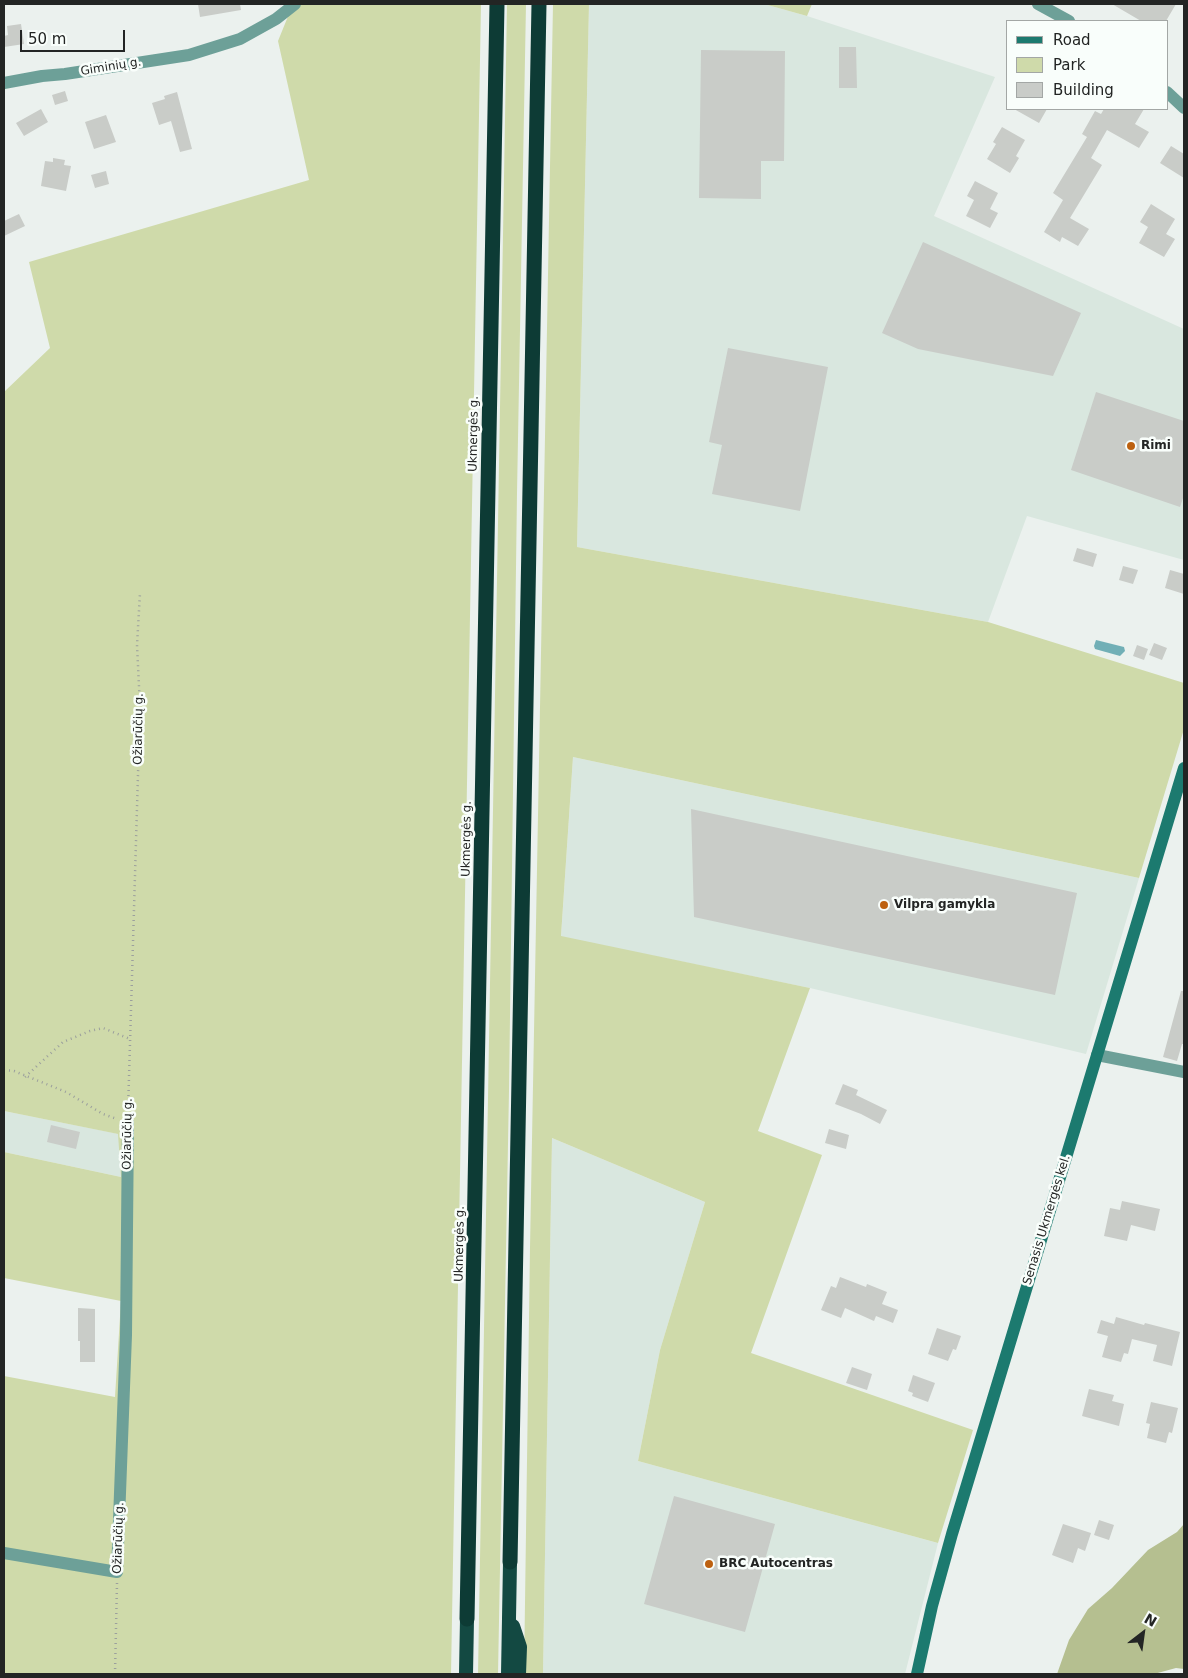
<!DOCTYPE html>
<html>
<head>
<meta charset="utf-8">
<style>
  body { margin:0 }
  #map { position:relative; width:1188px; height:1678px; overflow:hidden; background:#ebf1ee; font-family:"DejaVu Sans",sans-serif }
  canvas { display:block }
  .frame { position:absolute; inset:0; border:5px solid #232524; pointer-events:none }
  .legend { position:absolute; left:1006px; top:20px; width:162px; height:90px; box-sizing:border-box; background:#f9fefb; border:1px solid #a3a7a5; margin:0; padding:6px 9px; list-style:none; font-size:15px; color:#232524 }
  .legend li { display:flex; align-items:center; gap:10px; height:25px }
  .legend b { width:25px; border:1px solid #a3a7a5 }
  .north { position:absolute; left:1118px; top:1608px; width:50px; height:50px; -webkit-text-stroke:4px #f9fefb; paint-order:stroke; rotate:30deg; font-size:14px; font-weight:700; line-height:20px; text-align:center; color:#232524 }
  .north::after { content:''; display:block; margin:auto; width:18px; height:22px; background:#232524; clip-path:polygon(50% 0,100% 100%,50% 72%,0 100%) }
  .scale { position:absolute; left:20px; top:30px; width:105px; height:22px; box-sizing:border-box; border:2px solid #232524; border-top:0; padding-left:6px; font-size:15px; line-height:18px; white-space:nowrap; color:#232524; -webkit-text-stroke:4px #f9fefb; paint-order:stroke }
</style>
</head>
<body>
<div id="map">
<canvas width="1188" height="1678"></canvas>
<div class="frame"></div>
<ul class="legend">
<li><b style="height:6px;background:#1c7a6f"></b>Road</li>
<li><b style="height:14px;background:#cfdaaa"></b>Park</li>
<li><b style="height:14px;background:#c9ccc8"></b>Building</li>
</ul>
<div class="north">N</div>
<div class="scale">50 m</div>
</div>
<script>
const ctx = document.querySelector('canvas').getContext('2d');
ctx.lineJoin = 'round';
function paint(path, color) {
  ctx.fillStyle = color;
  ctx.fill(path, 'evenodd');
}
function poly(rows) {
  const path = new Path2D();
  for (const r of rows) {
    path.moveTo(r[0], r[1]);
    for (let i = 2; i < r.length; i += 2) path.lineTo(r[i], r[i + 1]);
  }
  return path;
}
function strokePath(path, color, width, dash) {
  ctx.strokeStyle = color;
  ctx.lineWidth = width;
  ctx.lineCap = dash ? 'butt' : 'round';
  ctx.setLineDash(dash || []);
  ctx.stroke(path);
}
function write(font, color, halo, rows, align = 'center') {
  ctx.font = font + ' "DejaVu Sans",sans-serif';
  ctx.lineWidth = 5;
  ctx.setLineDash([]);
  ctx.textBaseline = 'middle';
  ctx.strokeStyle = halo;
  ctx.fillStyle = color;
  for (const [text, x, y, turn = 0] of rows) {
    ctx.save();
    ctx.translate(x, y);
    ctx.rotate((+turn || 0) * Math.PI / 180);
    ctx.textAlign = isNaN(turn) ? turn : align;
    if (halo) ctx.strokeText(text, 0, 0);
    ctx.fillText(text, 0, 0);
    ctx.restore();
  }
}
const built = poly([
  [589,4,764,4,807,16,995,77,934,216,1184,329,1184,560,1027,516,988,622,577,547],
  [573,757,1139,878,1086,1054,810,988,561,937],
  [4,1111,119,1134,121,1177,4,1152],
  [552,1138,705,1202,660,1350,638,1461,938,1543,905,1674,543,1674]
]);
const green = poly([
  [293,4,481,4,451,1674,4,1674,4,1376,115,1397,121,1301,4,1278,4,1152,121,1177,118,1134,4,1111,4,392,50,348,29,262,309,180,278,41],
  [507,4,526,4,517,493,509,1091,498,1674,478,1674],
  [553,4,589,4,577,547,988,622,1184,683,1184,729,1139,878,573,757,561,936,810,988,758,1131,822,1155,751,1353,973,1430,938,1543,638,1461,660,1350,705,1202,552,1138,543,1674,524,1674,530,1247],
  [764,4,812,4,807,16]
]);
const forest = poly([
  [1184,1524,1184,1669,1176,1668,1154,1674,1057,1674,1069,1640,1088,1609,1112,1588,1148,1550,1177,1532]
]);
const water = poly([
  [1096,640,1124,647,1125,651,1120,656,1095,649,1094,646]
]);
const building = poly([
  [198,4,240,4,241,10,200,17],
  [1112,4,1176,4,1166,21,1141,21],
  [21,24,24,44,4,47,4,36,8,35,7,26],
  [839,47,856,47,857,88,839,88],
  [701,50,785,51,784,161,761,161,761,199,699,198],
  [65,91,68,101,55,105,52,95],
  [177,92,192,149,180,152,171,121,159,125,152,103,165,99,164,96],
  [41,109,48,122,24,136,16,123],
  [1014,109,1047,109,1039,123],
  [1104,109,1144,109,1135,124,1149,132,1139,148,1107,130,1091,158,1102,165,1070,218,1089,229,1078,246,1062,237,1060,242,1044,232,1063,200,1053,193,1087,137,1082,134,1095,111,1101,114],
  [106,115,116,142,94,149,85,122],
  [1002,127,1025,140,1016,156,1019,158,1010,173,987,159,996,144,993,142],
  [1171,146,1184,154,1184,178,1160,163],
  [53,158,65,160,64,165,71,166,66,191,41,186,45,161,53,162],
  [106,171,109,184,95,188,91,175],
  [975,181,998,193,990,209,998,213,990,228,966,216,974,200,967,196],
  [1151,204,1175,219,1166,234,1175,239,1164,257,1139,243,1148,227,1140,222],
  [19,214,25,226,4,236,4,221],
  [923,242,1081,313,1053,376,918,349,882,333],
  [728,348,828,367,800,511,712,494,722,445,709,442],
  [1096,392,1184,421,1184,495,1180,507,1071,470],
  [1077,548,1097,554,1093,567,1073,561],
  [1123,566,1138,570,1133,584,1119,580],
  [1170,570,1184,574,1184,594,1165,588],
  [1154,643,1167,648,1162,660,1149,655],
  [1137,645,1148,649,1144,660,1133,656],
  [691,809,1077,893,1055,995,694,917],
  [1181,991,1184,991,1184,1044,1182,1044,1177,1061,1163,1057],
  [843,1084,858,1090,856,1095,887,1110,880,1124,861,1114,835,1104],
  [51,1125,80,1132,76,1149,47,1142],
  [829,1129,849,1135,846,1149,825,1143],
  [1122,1201,1160,1209,1155,1231,1131,1225,1127,1241,1104,1236,1110,1208,1120,1210],
  [840,1277,866,1287,867,1284,887,1292,882,1304,898,1310,893,1323,876,1316,874,1321,845,1308,841,1318,821,1310,831,1286,836,1288],
  [78,1308,95,1309,95,1362,80,1362,80,1341,78,1341],
  [1116,1317,1144,1325,1145,1323,1180,1332,1172,1366,1153,1361,1157,1345,1132,1339,1128,1354,1124,1353,1121,1362,1102,1357,1108,1336,1097,1333,1101,1320,1114,1324],
  [937,1328,961,1336,956,1350,953,1349,948,1361,928,1354],
  [852,1367,872,1374,867,1390,846,1383],
  [913,1375,935,1383,928,1402,912,1396,913,1393,908,1391],
  [1089,1389,1114,1395,1112,1401,1124,1404,1119,1426,1082,1416],
  [1151,1402,1178,1408,1172,1433,1169,1432,1166,1443,1147,1438,1150,1424,1146,1423],
  [674,1496,775,1524,745,1632,644,1604],
  [1099,1520,1114,1525,1109,1540,1094,1535],
  [1063,1524,1091,1533,1085,1551,1078,1548,1073,1563,1052,1555]
]);
const path = poly([
  [4,1070,14,1071,66,1092,103,1114,117,1119],
  [25,1077,63,1042,90,1031,103,1028,130,1039],
  [128,1111,140,707,137,645,140,593],
  [115,1674,117,1583]
]);
const minor = poly([
  [1038,4,1069,21],
  [4,83,42,76,65,74,189,55,240,39,276,19,295,4],
  [1167,92,1184,108],
  [1097,1055,1184,1072],
  [4,1553,117,1572,126,1335,128,1123]
]);
const secondary = poly([
  [917,1674,932,1606,952,1534,1184,768]
]);
const trunk = poly([
  [513,1626,520,1647,519,1674],
  [466,1674,467,1619],
  [508,1674,510,1562]
]);
const motorway = poly([
  [510,1562,539,4],
  [467,1619,497,4]
]);
const markers = [
  [1131,446,5,"#bd6110"],
  [884,905,5,"#bd6110"],
  [709,1564,5,"#bd6110"]
];
const streetNames = [
  ["Giminių g.",111,67,-9],
  ["Ukmergės g.",474,434,-89],
  ["Ožiarūčių g.",139,729,-89],
  ["Ukmergės g.",467,839,-89],
  ["Ožiarūčių g.",128,1134,-89],
  ["Senasis Ukmergės kel.",1047,1220,-73],
  ["Ukmergės g.",460,1244,-89],
  ["Ožiarūčių g.",119,1538,-88]
];
const poiNames = [
  ["Rimi",1141,446],
  ["Vilpra gamykla",894,905],
  ["BRC Autocentras",719,1564]
];
paint(built, '#d9e7df');
paint(green, '#cfdaaa');
paint(forest, '#b5bf90');
paint(water, '#71afb6');
paint(building, '#c9ccc8');
strokePath(path, '#9b9f9d', 2.5, [1, 4]);
strokePath(minor, '#6da098', 12);
strokePath(secondary, '#1c7a6f', 12);
strokePath(trunk, '#134942', 14);
strokePath(motorway, '#0d3b35', 15);
for (const [x, y, r, color] of markers) {
  const dot = new Path2D();
  dot.arc(x, y, r, 0, 2 * Math.PI);
  ctx.fillStyle = color;
  ctx.fill(dot);
  strokePath(dot, '#f9fefb', 2);
}
write('12px', '#232524', '#f9fefb', streetNames);
write('bold 12px', '#232524', '#f9fefb', poiNames, 'left');
</script>
</body>
</html>
